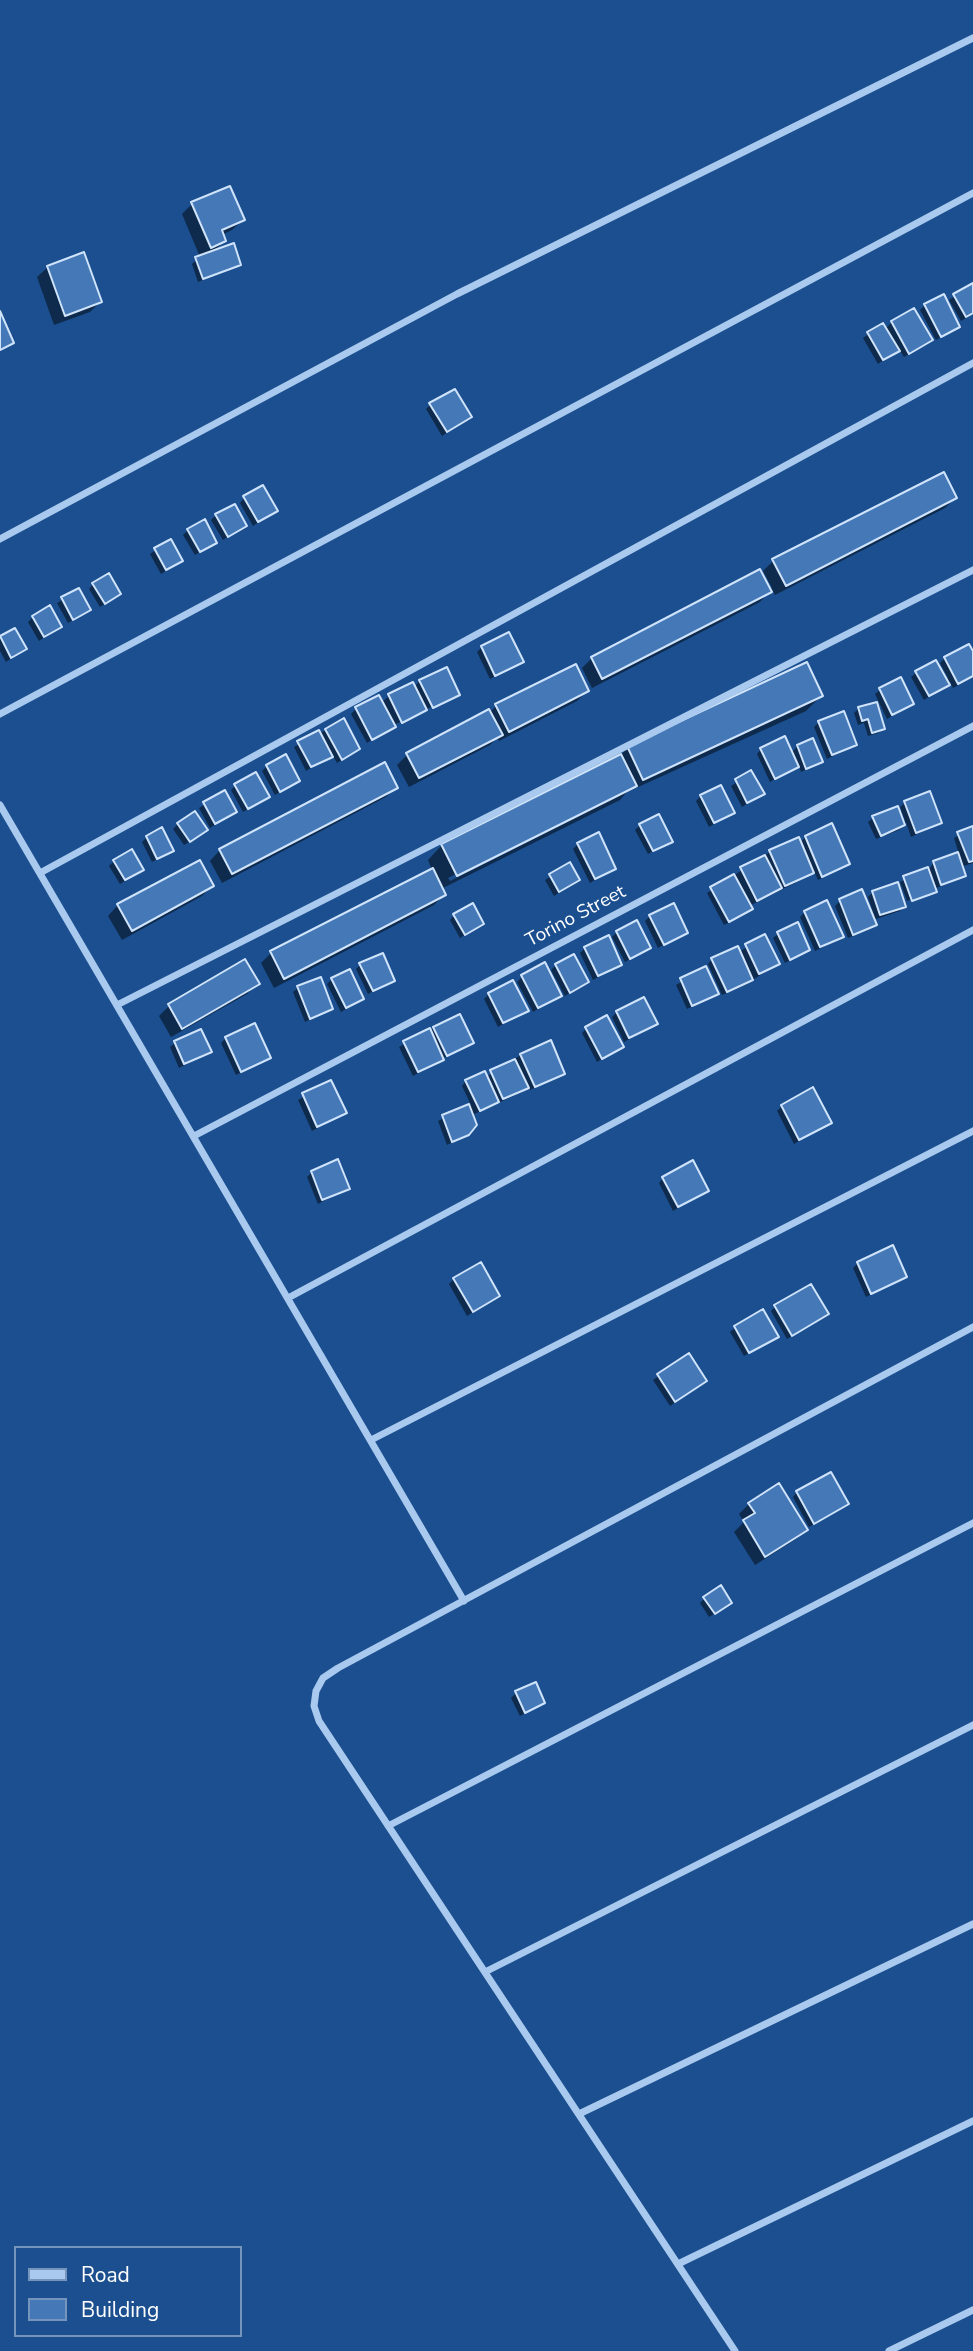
<!DOCTYPE html>
<html>
<head>
<meta charset="utf-8">
<style>
  body { margin:0 }
  #map { position:relative; width:973px; height:2351px; overflow:hidden; background:#1b4f8f; font-family:"Nunito Sans",sans-serif }
  canvas { display:block }
  .legend { position:absolute; left:14px; top:2246px; width:228px; height:91px; box-sizing:border-box; background:#1b4f8f; border:2px solid #7695bc; margin:0; padding:9px 12px; list-style:none; font-size:21px; color:#fff }
  .legend li { display:flex; align-items:center; gap:14px; height:35px }
  .legend b { width:35px; border:2px solid #7695bc }
</style>
</head>
<body>
<div id="map">
<canvas width="973" height="2351"></canvas>
<ul class="legend">
<li><b style="height:9px;background:#a9c9ee"></b>Road</li>
<li><b style="height:19px;background:#4478b7"></b>Building</li>
</ul>
</div>
<script>
const ctx = document.querySelector('canvas').getContext('2d');
ctx.lineJoin = 'round';
function paint(path, color) {
  ctx.fillStyle = color;
  ctx.fill(path, 'evenodd');
}
function poly(rows) {
  const path = new Path2D();
  for (const r of rows) {
    path.moveTo(r[0], r[1]);
    for (let i = 2; i < r.length; i += 2) path.lineTo(r[i], r[i + 1]);
  }
  return path;
}
function strokePath(path, color, width, dash) {
  ctx.strokeStyle = color;
  ctx.lineWidth = width;
  ctx.lineCap = dash ? 'butt' : 'round';
  ctx.setLineDash(dash || []);
  ctx.stroke(path);
}
function write(font, color, halo, rows, align = 'center') {
  ctx.font = font + ' "Nunito Sans",sans-serif';
  ctx.lineWidth = 5;
  ctx.setLineDash([]);
  ctx.textBaseline = 'middle';
  ctx.strokeStyle = halo;
  ctx.fillStyle = color;
  for (const [text, x, y, turn = 0] of rows) {
    ctx.save();
    ctx.translate(x, y);
    ctx.rotate((+turn || 0) * Math.PI / 180);
    ctx.textAlign = isNaN(turn) ? turn : align;
    if (halo) ctx.strokeText(text, 0, 0);
    ctx.fillText(text, 0, 0);
    ctx.restore();
  }
}
const shadow = poly([
  [192,204,243,220,232,230,222,235,224,241,212,253,239,264,198,282,192,264,200,257,182,214],
  [48,267,100,302,90,312,54,325,37,277],
  [973,285,973,314,961,321,949,300],
  [925,305,958,327,936,340,920,310],
  [892,322,931,340,904,357,899,349,878,364,863,338,882,325,885,329],
  [430,405,469,417,442,436,426,409],
  [244,498,275,511,253,526,240,503],
  [955,498,945,508,775,595,772,589,760,602,592,688,582,668,592,658,772,588,763,571,773,561],
  [216,515,245,526,223,540,211,520],
  [188,530,215,542,195,555,183,535],
  [170,541,181,561,161,574,150,554],
  [93,584,119,594,100,607,89,589],
  [78,590,89,610,68,623,57,603],
  [33,617,60,626,39,641,28,622],
  [15,630,25,648,6,662,0,651,0,638],
  [482,647,522,661,490,679,477,652],
  [973,655,973,677,953,688,950,682,924,700,911,677,916,673,945,680,948,678,940,663,945,658],
  [420,681,458,694,396,724,367,743,351,714,356,709,381,703,389,696,412,684,414,687],
  [880,690,912,704,887,719,875,694],
  [587,691,577,701,499,741,497,738,490,745,409,787,397,765,407,755,489,713,496,706],
  [821,696,806,711,627,792,620,800,441,889,444,895,434,905,274,988,261,963,271,953,432,870,428,860,442,845,619,757,628,747],
  [619,792,619,796,450,881,448,878],
  [859,708,883,728,878,733,868,736,864,723,858,725,854,713],
  [819,722,855,745,827,759,814,727],
  [326,730,358,749,337,763,332,754,306,771,294,747],
  [798,746,821,762,801,772,799,765,770,782,757,754,761,749,791,753],
  [267,766,297,781,275,795,262,771],
  [751,773,762,794,742,807,731,786],
  [236,785,268,797,243,812,231,790],
  [396,787,386,797,222,883,210,861,220,850],
  [224,792,235,811,210,828,199,808],
  [701,796,732,813,709,827,696,801],
  [905,803,940,823,911,837,906,822,899,830,876,839,868,822,873,818,905,821,900,807],
  [178,824,202,834,184,845,173,829],
  [640,825,670,841,648,854,635,830],
  [973,828,973,863,961,867,964,876,934,889,932,895,932,892,907,901,900,882,930,868,934,862,959,854,954,838],
  [147,837,172,850,152,862,142,842],
  [806,837,848,864,818,880,814,871,807,877,749,906,750,909,746,914,724,925,707,893,770,852,799,843],
  [578,844,614,868,590,883,573,849],
  [114,861,141,870,120,884,109,866],
  [570,865,578,880,554,896,545,880],
  [212,886,202,896,122,940,108,916,118,905],
  [873,892,904,906,900,911,873,920,875,924,870,929,848,938,835,906,840,901,872,916,874,915,868,897],
  [805,912,842,937,815,951,800,917],
  [454,915,482,924,460,938,450,920],
  [650,916,686,932,658,948,645,921],
  [617,932,648,948,625,962,612,937],
  [778,934,808,950,785,963,773,938],
  [765,936,778,963,747,984,722,995,708,964,712,959,739,952],
  [585,948,620,965,593,980,580,953],
  [245,961,257,983,247,994,171,1037,159,1016,169,1006],
  [360,965,393,980,368,994,356,969],
  [556,965,587,982,565,996,551,970],
  [705,969,717,994,687,1009,676,985],
  [522,977,560,995,533,1012,517,982],
  [332,979,362,999,341,1012,327,984],
  [298,988,331,1008,305,1022,293,992],
  [489,994,527,1010,498,1027,484,999],
  [617,1012,656,1024,624,1042,612,1017],
  [434,1028,471,1042,413,1076,399,1047],
  [586,1029,622,1047,597,1062,582,1033],
  [226,1038,269,1057,236,1075,221,1043],
  [175,1043,210,1052,179,1068,170,1047],
  [521,1055,563,1073,530,1090,528,1086,522,1092,472,1115,468,1134,447,1145,438,1121,471,1105,462,1086,466,1081,486,1077],
  [330,1082,344,1113,312,1131,298,1100],
  [782,1106,830,1122,794,1144,777,1111],
  [312,1172,347,1188,318,1204,307,1177],
  [663,1178,707,1190,673,1211,659,1183],
  [858,1263,905,1277,866,1297,853,1268],
  [454,1279,498,1296,467,1316,449,1284],
  [775,1307,827,1314,787,1339,771,1311],
  [735,1328,776,1336,744,1356,730,1332],
  [688,1355,701,1385,670,1406,653,1380],
  [797,1492,847,1504,809,1527,793,1497],
  [749,1504,806,1529,796,1539,755,1565,734,1532,744,1522,739,1514],
  [705,1598,725,1607,709,1617,700,1603],
  [516,1693,543,1703,520,1716,511,1698]
]);
const building = poly([
  [230,186,245,220,222,230,226,241,211,248,191,202,230,186],
  [234,243,241,265,203,279,195,257,234,243],
  [84,252,102,302,65,316,47,266,84,252],
  [973,283,973,313,966,317,953,294,973,283],
  [944,294,960,327,941,337,924,304,944,294],
  [914,308,933,340,909,354,891,321,914,308],
  [0,311,14,343,0,350,0,311],
  [883,323,900,351,883,360,867,332,883,323],
  [455,389,472,417,447,432,429,403,455,389],
  [944,472,957,498,786,586,772,559,944,472],
  [263,485,278,511,258,522,243,496,263,485],
  [235,504,247,526,228,537,215,514,235,504],
  [205,519,217,543,200,552,187,529,205,519],
  [171,539,183,561,166,570,154,548,171,539],
  [760,569,772,592,602,679,591,657,760,569],
  [109,573,121,594,105,604,92,583,109,573],
  [79,588,91,610,73,620,61,597,79,588],
  [50,605,62,627,44,637,32,616,50,605],
  [15,628,27,649,11,658,0,636,15,628],
  [509,632,524,662,495,676,481,646,509,632],
  [969,644,973,651,973,676,958,684,944,657,969,644],
  [936,660,950,685,929,696,915,671,936,660],
  [807,662,823,696,643,780,627,746,807,662],
  [576,664,589,691,509,732,495,704,576,664],
  [447,667,460,695,433,708,419,680,447,667],
  [901,677,914,704,892,715,879,688,901,677],
  [413,682,427,710,402,723,388,694,413,682],
  [379,695,396,727,372,740,355,707,379,695],
  [877,702,885,729,872,733,868,719,862,721,858,707,877,702],
  [489,709,503,735,419,778,406,753,489,709],
  [844,711,857,745,832,755,818,721,844,711],
  [344,718,360,749,342,760,325,729,344,718],
  [319,730,333,757,311,767,297,741,319,730],
  [785,736,799,767,775,779,760,748,785,736],
  [813,738,823,762,806,769,797,745,813,738],
  [286,754,300,781,280,792,266,765,286,754],
  [621,754,637,786,457,876,441,844,621,754],
  [385,762,398,788,232,874,219,849,385,762],
  [751,770,765,794,747,803,735,779,751,770],
  [256,772,270,797,248,809,234,784,256,772],
  [721,785,735,813,714,823,700,795,721,785],
  [225,790,237,812,215,824,203,802,225,790],
  [930,791,942,823,916,833,904,801,930,791],
  [898,806,905,825,881,836,872,816,898,806],
  [195,811,208,830,190,842,177,823,195,811],
  [659,814,673,842,653,851,639,824,659,814],
  [832,823,850,864,822,877,805,836,832,823],
  [973,826,973,861,969,862,957,832,973,826],
  [162,827,174,851,157,859,146,836,162,827],
  [599,832,616,869,595,879,577,843,599,832],
  [799,837,814,873,785,886,769,850,799,837],
  [132,849,144,870,125,880,113,860,132,849],
  [958,852,966,876,941,885,933,861,958,852],
  [765,855,782,888,757,901,740,867,765,855],
  [200,860,214,886,132,931,117,904,200,860],
  [570,862,580,880,559,892,549,874,570,862],
  [928,867,937,892,912,901,903,876,928,867],
  [433,868,446,895,284,979,270,951,433,868],
  [734,874,753,909,729,922,710,887,734,874],
  [898,882,906,907,880,915,872,891,898,882],
  [862,889,877,925,853,935,839,899,862,889],
  [827,900,844,937,820,947,804,911,827,900],
  [473,903,484,924,465,935,453,914,473,903],
  [674,903,688,933,664,945,649,915,674,903],
  [637,920,651,948,630,959,616,931,637,920],
  [798,922,810,950,790,960,777,932,798,922],
  [765,934,780,964,759,974,745,944,765,934],
  [609,935,622,965,598,976,584,947,609,935],
  [738,946,753,980,727,992,711,958,738,946],
  [383,953,395,981,373,991,359,963,383,953],
  [574,954,589,982,570,993,555,964,574,954],
  [245,959,260,984,182,1029,168,1004,245,959],
  [545,962,562,996,538,1008,521,975,545,962],
  [706,966,719,994,692,1006,680,978,706,966],
  [350,969,364,999,346,1008,331,978,350,969],
  [321,977,333,1009,310,1019,297,986,321,977],
  [513,980,529,1011,503,1023,488,993,513,980],
  [644,997,658,1024,629,1038,616,1011,644,997],
  [460,1014,474,1043,447,1056,433,1027,460,1014],
  [607,1015,624,1047,602,1059,585,1027,607,1015],
  [255,1023,271,1058,241,1072,225,1037,255,1023],
  [430,1028,444,1060,418,1072,403,1041,430,1028],
  [201,1029,212,1052,184,1064,174,1041,201,1029],
  [551,1040,565,1074,535,1087,520,1054,551,1040],
  [515,1059,529,1088,503,1099,490,1070,515,1059],
  [485,1071,499,1102,480,1111,465,1080,485,1071],
  [331,1080,347,1113,317,1127,302,1093,331,1080],
  [813,1087,832,1123,799,1140,781,1105,813,1087],
  [469,1104,477,1125,469,1135,452,1142,442,1115,469,1104],
  [338,1159,350,1189,322,1200,311,1171,338,1159],
  [693,1160,709,1191,678,1207,662,1177,693,1160],
  [893,1245,907,1277,871,1294,857,1262,893,1245],
  [481,1262,500,1296,473,1312,453,1278,481,1262],
  [811,1284,829,1314,792,1336,774,1305,811,1284],
  [763,1309,779,1337,749,1353,734,1326,763,1309],
  [689,1353,707,1381,675,1402,657,1374,689,1353],
  [831,1472,849,1504,814,1524,796,1491,831,1472],
  [779,1483,808,1530,765,1557,743,1520,755,1513,748,1503,779,1483],
  [721,1585,732,1603,715,1614,703,1597,721,1585],
  [536,1682,545,1703,525,1713,515,1691,536,1682]
]);
const minor = poly([
  [0,539,457,294,973,38],
  [0,714,973,193],
  [0,805,464,1601],
  [40,873,973,363],
  [117,1005,973,570],
  [194,1136,973,726],
  [288,1298,973,930],
  [371,1440,973,1131],
  [388,1826,973,1523],
  [485,1972,973,1725],
  [579,2114,973,1924],
  [678,2264,973,2121],
  [735,2351,319,1721,314,1706,316,1691,323,1678,338,1668,973,1327],
  [889,2351,973,2310]
]);
const streetNames = [
  ["Torino Street",576,917,-28]
];
paint(shadow, '#0007');
paint(building, '#4478b7');
strokePath(building, '#cfe3fa', 2);
strokePath(minor, '#a9c9ee', 7);
write('19px', '#fff', '#1b4f8f', streetNames);
</script>
</body>
</html>
